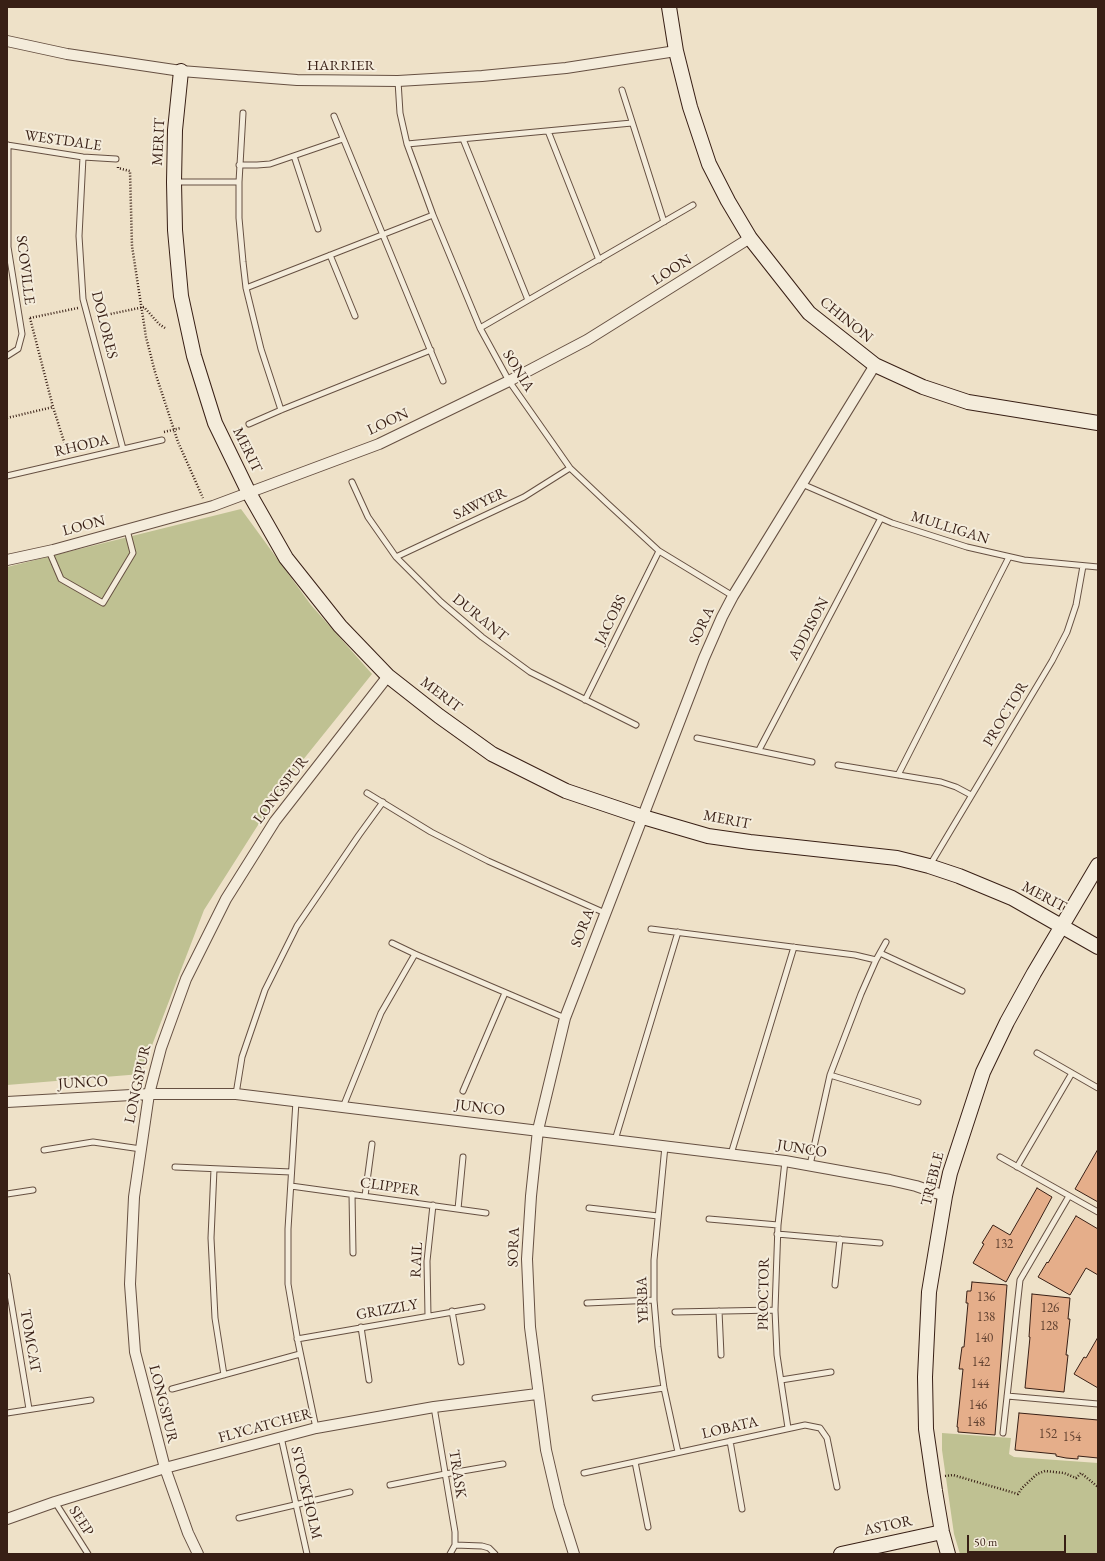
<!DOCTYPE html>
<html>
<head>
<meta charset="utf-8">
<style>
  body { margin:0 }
  #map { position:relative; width:1105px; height:1561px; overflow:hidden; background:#eee1c8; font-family:"EB Garamond",serif }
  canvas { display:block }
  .frame { position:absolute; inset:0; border:8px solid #381f15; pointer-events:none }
  .scale { position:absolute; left:967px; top:1535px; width:99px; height:18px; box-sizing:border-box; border:2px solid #381f15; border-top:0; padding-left:5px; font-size:12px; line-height:14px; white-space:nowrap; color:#381f15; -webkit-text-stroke:3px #f4ecdb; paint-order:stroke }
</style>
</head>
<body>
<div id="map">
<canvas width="1105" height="1561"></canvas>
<div class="frame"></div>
<div class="scale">50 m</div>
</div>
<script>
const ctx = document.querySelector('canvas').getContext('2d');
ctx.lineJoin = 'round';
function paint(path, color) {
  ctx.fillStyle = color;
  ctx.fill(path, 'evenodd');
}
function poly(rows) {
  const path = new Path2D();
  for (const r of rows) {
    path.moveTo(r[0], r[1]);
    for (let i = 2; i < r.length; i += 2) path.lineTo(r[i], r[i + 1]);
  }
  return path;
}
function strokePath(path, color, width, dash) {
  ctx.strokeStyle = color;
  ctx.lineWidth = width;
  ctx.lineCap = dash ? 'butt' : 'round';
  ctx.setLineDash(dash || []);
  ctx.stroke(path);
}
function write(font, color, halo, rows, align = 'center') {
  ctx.font = font + ' "EB Garamond",serif';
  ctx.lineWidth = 4;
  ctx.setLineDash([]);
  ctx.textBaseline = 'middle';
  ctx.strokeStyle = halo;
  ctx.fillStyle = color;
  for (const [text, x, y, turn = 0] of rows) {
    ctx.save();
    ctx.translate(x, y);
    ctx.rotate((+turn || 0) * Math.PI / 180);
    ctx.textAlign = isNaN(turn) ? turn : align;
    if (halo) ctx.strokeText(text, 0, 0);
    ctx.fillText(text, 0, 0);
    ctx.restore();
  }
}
const green = poly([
  [241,509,311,605,372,674,286,781,204,910,141,1074,7,1085,7,567],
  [942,1433,1011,1438,1009,1454,1014,1457,1098,1463,1098,1554,960,1554,954,1534,942,1450]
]);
const building = poly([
  [1098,1149,1098,1202,1075,1189,1098,1149],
  [1037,1188,1052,1197,1006,1282,973,1263,984,1244,982,1243,993,1225,1010,1235,1037,1188],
  [1076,1216,1098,1229,1098,1275,1086,1268,1070,1295,1038,1277,1047,1262,1048,1263,1076,1216],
  [972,1282,1007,1285,995,1435,958,1432,958,1427,957,1427,963,1369,959,1369,962,1347,964,1347,968,1303,966,1303,967,1291,971,1291,972,1282],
  [1032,1294,1070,1298,1068,1319,1070,1319,1066,1355,1068,1355,1064,1392,1025,1388,1030,1337,1029,1337,1032,1294],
  [1098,1337,1098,1388,1074,1374,1084,1357,1086,1358,1098,1337],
  [1019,1413,1098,1420,1098,1458,1078,1456,1078,1459,1066,1458,1056,1456,1056,1454,1015,1450,1019,1413]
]);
const path = poly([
  [118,167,118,168,130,171,132,246,146,337,155,372,178,442,203,498],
  [96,317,144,307,159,324,165,328],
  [30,318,53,407,68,454],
  [30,318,78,308],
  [7,418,53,407],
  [164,432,181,428],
  [945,1476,953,1475,1018,1494,1022,1488,1037,1474,1045,1471,1064,1473,1076,1478,1081,1473,1098,1487]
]);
const lane = poly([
  [398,81,400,113,407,144,433,215,480,328,509,381,570,468,607,503,659,551,733,596],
  [622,90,664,222],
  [243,113,239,182,239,218,243,262,246,288,261,349,281,410],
  [334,116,443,381],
  [548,131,599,260],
  [463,139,528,300],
  [407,144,632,123],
  [7,145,83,157,116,159],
  [294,156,318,229],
  [83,157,79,236,83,299,123,449],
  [239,165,257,165,270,164,343,139],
  [175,182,239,182],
  [330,255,355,316],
  [246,288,433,215],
  [480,328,693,205],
  [7,356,18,349,22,334,8,247,8,145],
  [249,424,281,410,431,350],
  [7,476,162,440],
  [352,482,368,517,396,557,441,602,482,637,530,672,636,725],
  [802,484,892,523,967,547,1024,560,1098,567],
  [49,551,61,579,103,603,133,553,127,530],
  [396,557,524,497,570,468],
  [585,700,659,551],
  [697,738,812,762],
  [759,750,881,518],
  [838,765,941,782,956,787,971,795],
  [898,775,1009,557],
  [367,793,431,832,488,861,605,913],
  [930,865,1052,661,1067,632,1076,605,1083,566],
  [651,929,855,955,876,960],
  [392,943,415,954,565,1018],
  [880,953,962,991],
  [1037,1053,1098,1088],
  [830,1075,918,1102],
  [463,1091,505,993],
  [236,1094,242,1057,265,990,297,926,359,835,383,802],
  [296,1101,288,1229,288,1284,298,1342,316,1428],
  [343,1107,381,1013,415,954],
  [615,1140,678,932],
  [665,1146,654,1260,654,1300,658,1347,664,1388,678,1452],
  [44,1150,93,1142,141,1149],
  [731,1154,794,947],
  [1000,1157,1098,1212],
  [785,1161,778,1225,775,1310,777,1355,788,1428],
  [810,1165,830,1075,861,994,876,960,886,942],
  [175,1167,291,1172],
  [1017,1167,1072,1073],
  [214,1169,211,1238,215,1318,224,1375],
  [291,1186,486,1213],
  [7,1194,33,1190],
  [352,1194,353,1253],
  [365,1196,372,1144],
  [589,1208,658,1216],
  [458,1209,463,1157],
  [709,1219,778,1225],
  [777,1234,880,1243],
  [7,1276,29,1409],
  [835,1285,840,1239],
  [587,1303,654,1300],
  [452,1311,461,1362],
  [719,1311,721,1355],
  [675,1312,775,1310],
  [428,1316,427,1261,433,1205],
  [361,1327,369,1380],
  [297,1339,482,1307],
  [781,1380,831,1372],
  [172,1389,300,1354],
  [1007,1396,1098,1404],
  [595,1398,664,1388],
  [434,1407,455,1532,455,1545,450,1554],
  [7,1413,91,1400],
  [1003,1433,1020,1280,1069,1196],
  [281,1437,307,1554],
  [730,1441,742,1509],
  [635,1462,648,1527],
  [584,1473,805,1425,820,1428,827,1438,837,1487],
  [390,1485,445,1474,503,1464],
  [55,1502,88,1554],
  [239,1518,350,1492],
  [455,1545,482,1546,489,1548,495,1554]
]);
const street = poly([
  [7,41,67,54,181,71,297,80,398,81,482,76,566,68,676,51],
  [7,560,53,550,213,506,379,444,509,381,587,340,750,238],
  [7,1102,149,1094,236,1094,785,1161,890,1180,916,1186,945,1196],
  [7,1519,55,1502,165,1468,316,1428,434,1407,537,1394],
  [198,1554,188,1533,165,1468,135,1352,130,1284,134,1197,149,1094,161,1048,186,979,226,899,275,821,388,676],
  [574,1554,559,1506,546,1450,530,1327,527,1259,531,1196,538,1130,565,1018,704,658,722,617,733,596,875,365]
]);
const secondary = poly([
  [669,7,676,51,690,107,709,164,728,201,750,238,809,313,875,365,923,387,968,402,1098,423],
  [181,71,175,130,174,182,175,230,181,296,194,356,215,423,249,493,286,558,340,626,388,676,439,716,492,754,566,791,643,817,708,836,750,842,897,858,929,866,959,876,1012,898,1098,947],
  [841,1554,942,1532],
  [948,1554,942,1532,935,1491,926,1429,925,1377,929,1292,945,1196,950,1173,983,1072,1007,1022,1034,973,1098,865]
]);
const numberNames = [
  ["132",1004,1244],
  ["136",986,1297],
  ["126",1050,1308],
  ["138",986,1317],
  ["128",1049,1326],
  ["140",984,1338],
  ["142",981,1362],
  ["144",980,1384],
  ["146",978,1405],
  ["148",976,1422],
  ["152",1048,1434],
  ["154",1072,1437]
];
const streetNames = [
  ["HARRIER",341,66],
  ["WESTDALE",63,141,8],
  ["MERIT",159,142,-87],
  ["SCOVILLE",25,270,83],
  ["LOON",672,270,-32],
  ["CHINON",846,320,39],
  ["DOLORES",104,325,76],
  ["SONIA",518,371,58],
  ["LOON",388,422,-25],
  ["RHODA",82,446,-13],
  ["MERIT",247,450,64],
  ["SAWYER",480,504,-25],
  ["LOON",84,526,-15],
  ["MULLIGAN",950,528,17],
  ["DURANT",480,618,39],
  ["JACOBS",611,620,-64],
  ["SORA",702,626,-65],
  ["ADDISON",809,629,-62],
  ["MERIT",441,695,37],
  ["PROCTOR",1006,714,-59],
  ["LONGSPUR",281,790,-53],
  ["MERIT",727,820,11],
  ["MERIT",1044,897,28],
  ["SORA",583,928,-69],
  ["JUNCO",83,1083,-3],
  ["LONGSPUR",138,1084,-78],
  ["JUNCO",480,1108,7],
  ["JUNCO",802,1149,9],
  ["TREBLE",933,1179,-76],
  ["CLIPPER",390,1187,8],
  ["SORA",514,1247,-88],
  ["RAIL",417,1260,-87],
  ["PROCTOR",764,1294,-89],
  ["YERBA",643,1300,-92],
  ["GRIZZLY",387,1310,-10],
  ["TOMCAT",30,1341,80],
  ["LONGSPUR",163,1404,76],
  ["FLYCATCHER",265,1426,-15],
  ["LOBATA",730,1428,-13],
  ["TRASK",457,1474,81],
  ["STOCKHOLM",306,1493,77],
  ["SEEP",81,1521,57],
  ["ASTOR",888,1526,-12]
];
paint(green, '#bfc192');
paint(building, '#e5ae8a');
strokePath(building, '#381f15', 1);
strokePath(lane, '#665042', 7);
strokePath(street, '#665042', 12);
strokePath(secondary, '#381f15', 16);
strokePath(path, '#381f15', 2.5, [1, 2]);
strokePath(lane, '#f4ecdb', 5);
strokePath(street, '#f4ecdb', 10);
strokePath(secondary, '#f4ecdb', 14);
write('13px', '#634332', null, numberNames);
write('15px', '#381f15', '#f4ecdb', streetNames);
</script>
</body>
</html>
